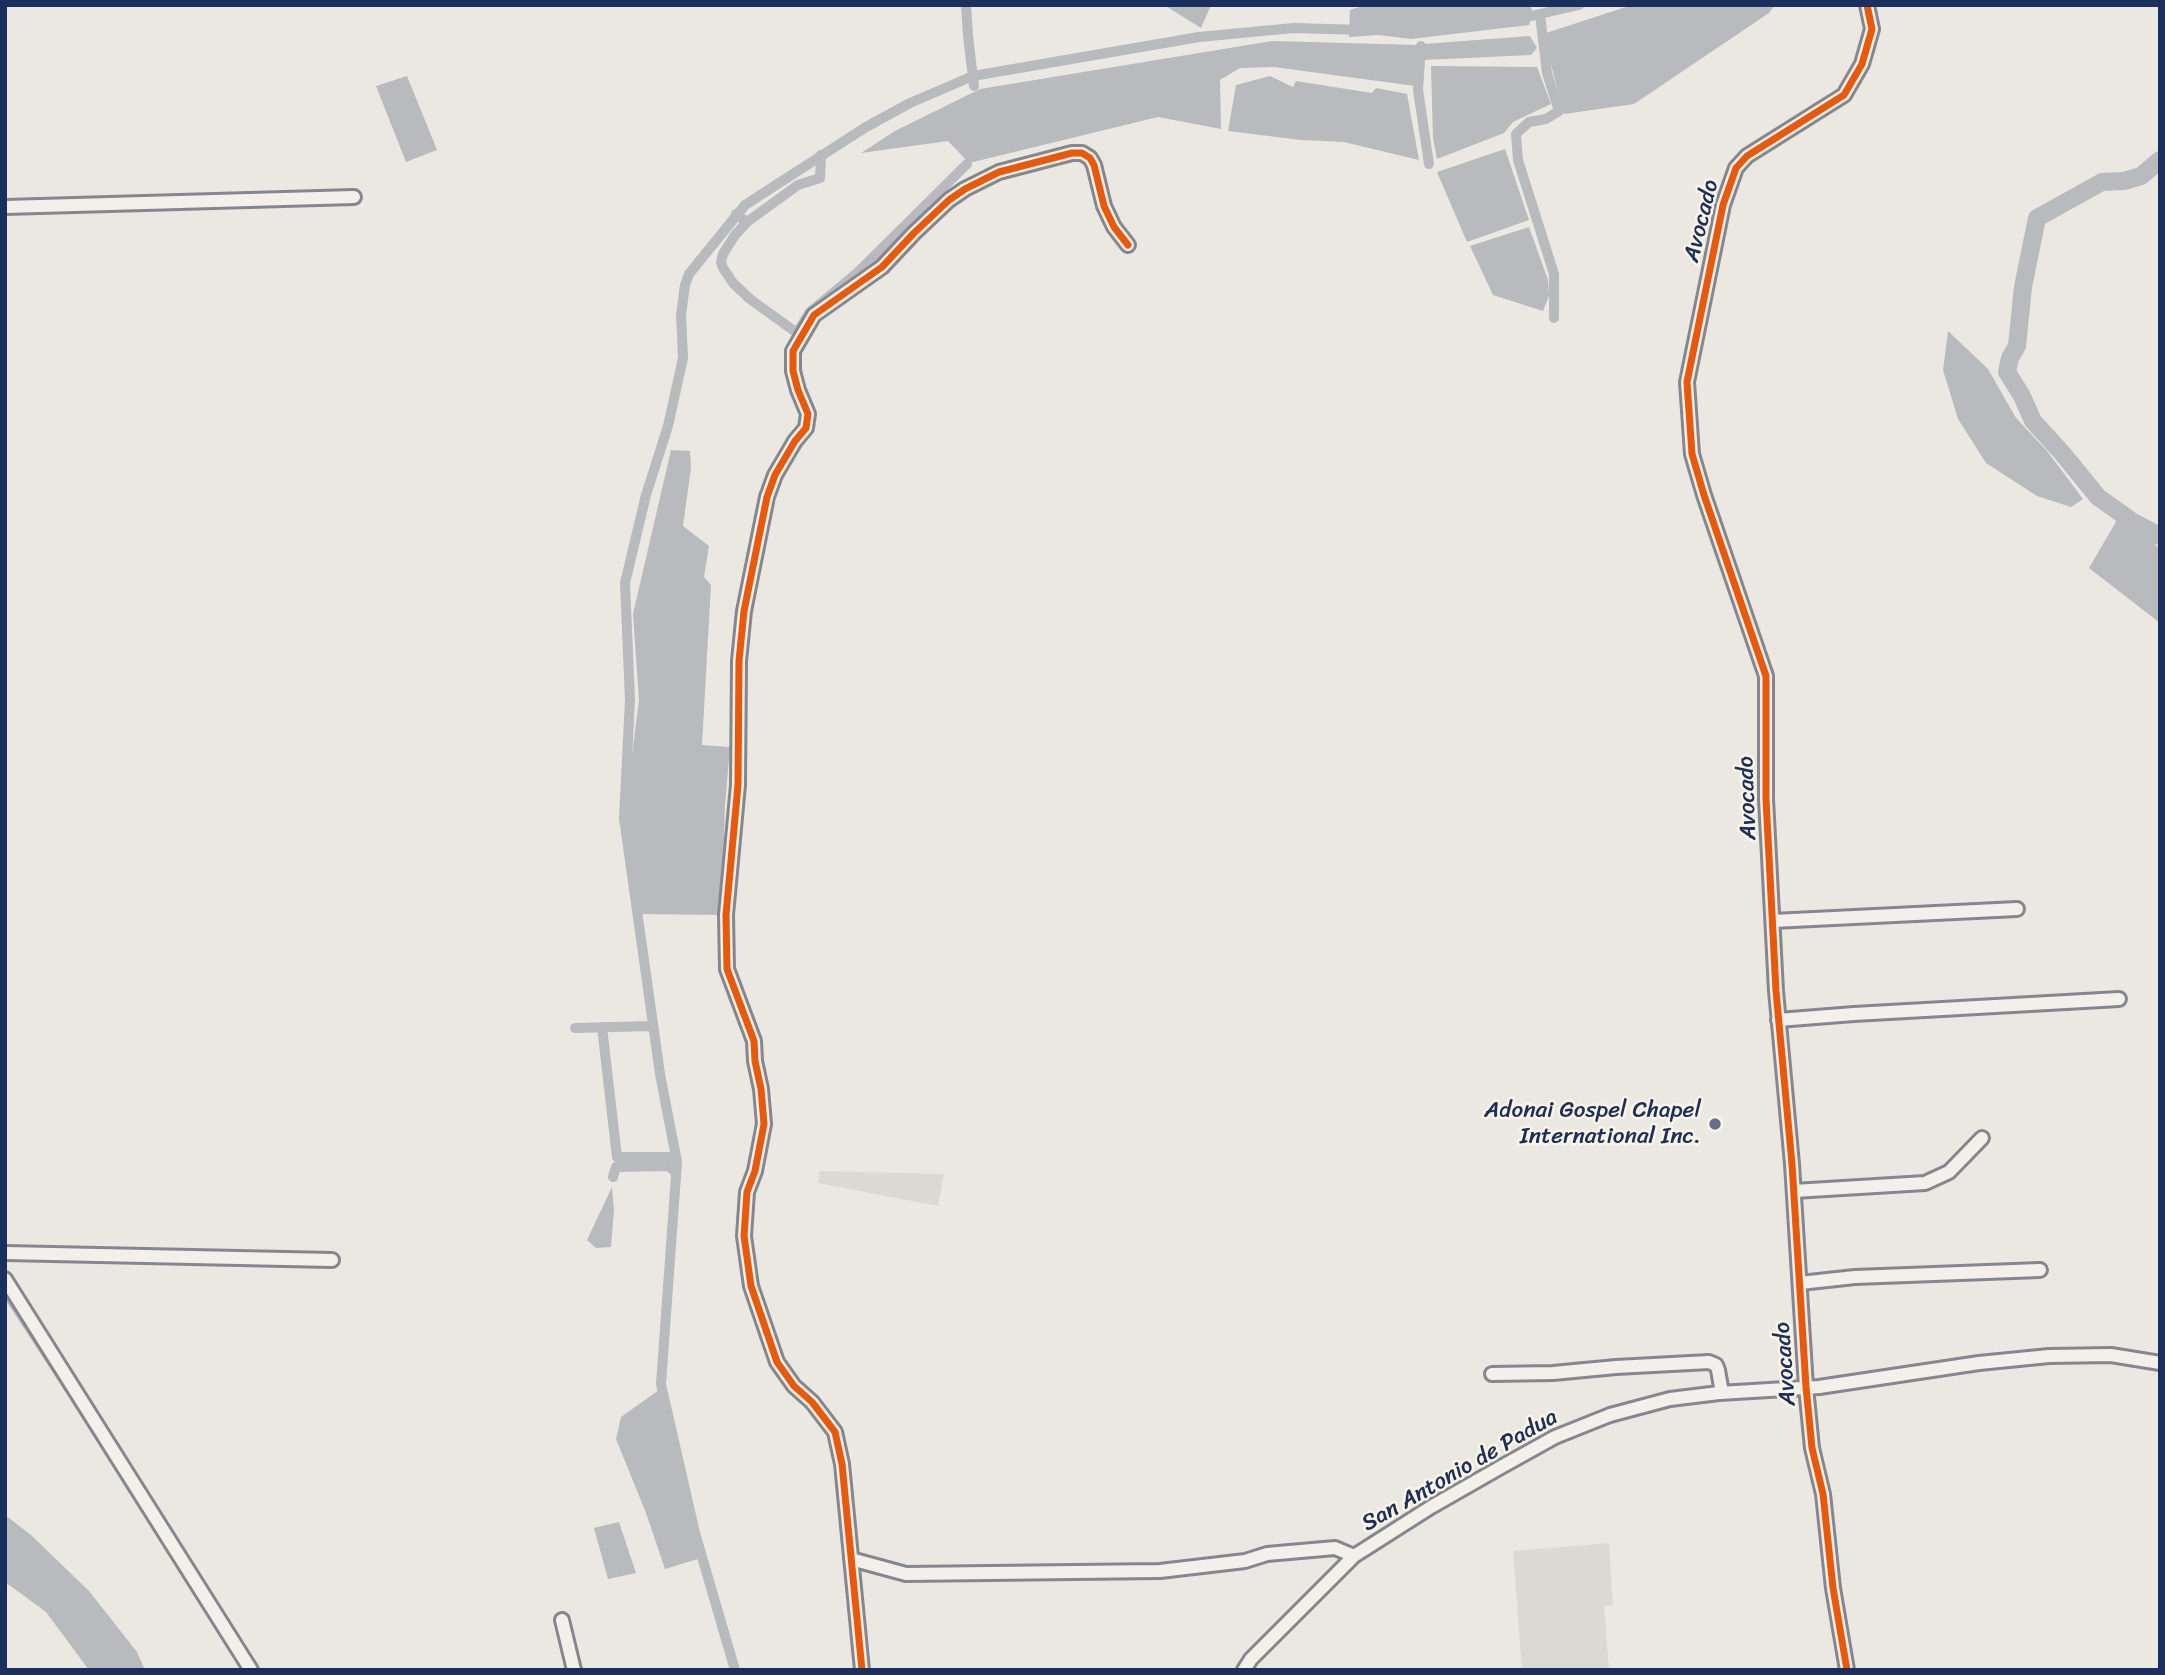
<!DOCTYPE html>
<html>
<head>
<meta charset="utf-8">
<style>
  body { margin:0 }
  #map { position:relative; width:2165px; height:1675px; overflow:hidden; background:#eae8e1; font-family:Sriracha,sans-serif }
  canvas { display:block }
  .frame { position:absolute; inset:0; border:7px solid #1b2f5e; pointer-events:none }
</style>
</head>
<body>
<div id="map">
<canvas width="2165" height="1675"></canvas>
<div class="frame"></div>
</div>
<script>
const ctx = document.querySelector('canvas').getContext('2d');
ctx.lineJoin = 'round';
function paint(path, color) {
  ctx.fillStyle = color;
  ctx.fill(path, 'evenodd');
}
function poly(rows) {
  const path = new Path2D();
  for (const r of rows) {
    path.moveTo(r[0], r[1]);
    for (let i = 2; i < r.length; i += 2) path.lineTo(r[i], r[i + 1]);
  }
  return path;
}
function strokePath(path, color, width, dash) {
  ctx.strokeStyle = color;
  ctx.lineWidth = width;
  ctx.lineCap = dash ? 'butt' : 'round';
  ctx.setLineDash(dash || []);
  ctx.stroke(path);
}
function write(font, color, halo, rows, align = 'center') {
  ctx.font = font + ' Sriracha,sans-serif';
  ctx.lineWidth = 5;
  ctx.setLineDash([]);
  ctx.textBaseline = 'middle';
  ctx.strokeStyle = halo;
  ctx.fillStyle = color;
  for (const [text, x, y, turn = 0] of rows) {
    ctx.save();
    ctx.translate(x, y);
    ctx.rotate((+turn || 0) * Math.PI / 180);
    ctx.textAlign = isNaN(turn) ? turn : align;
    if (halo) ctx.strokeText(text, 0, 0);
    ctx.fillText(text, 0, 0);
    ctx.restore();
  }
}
const green = poly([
  [820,1171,944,1174,938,1206,818,1183],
  [1609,1543,1613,1605,1604,1606,1609,1669,1522,1670,1513,1551]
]);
const water = poly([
  [1164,5,1211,5,1201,28],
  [1366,5,1530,5,1533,13,1529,25,1411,39,1379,35,1349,37,1350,10],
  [1632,5,1775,5,1769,13,1634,104,1564,114,1543,34],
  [1530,36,1537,48,1531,55,1424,60,1424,44],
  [1272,41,1419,45,1415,86,1274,67,1240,68,1220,80,1221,129,1158,117,969,163,948,141,861,153,895,131,980,89],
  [1431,66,1537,67,1551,104,1513,122,1504,133,1437,159,1433,138],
  [407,76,437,150,406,162,376,86],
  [1270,76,1293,87,1296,81,1372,93,1376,88,1407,94,1419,160,1344,142,1301,140,1228,131,1236,85],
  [1505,149,1529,220,1467,242,1437,172],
  [1529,227,1548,280,1549,296,1543,311,1493,295,1470,246],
  [1948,331,1988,369,2016,418,2047,451,2083,499,2071,507,2037,496,1986,463,1958,419,1943,370],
  [671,450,690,451,691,468,683,526,709,546,704,577,711,585,702,745,730,747,725,805,722,915,640,914,629,827,628,786,639,700,633,614],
  [2117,520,2154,539,2156,546,2160,547,2160,623,2089,568],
  [612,1187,614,1210,611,1247,596,1248,587,1240],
  [659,1390,698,1559,665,1569,646,1513,616,1439,621,1417],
  [5,1515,31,1535,89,1591,137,1652,145,1670,89,1670,46,1612,5,1582],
  [619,1522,636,1573,608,1579,594,1528]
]);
const stream = poly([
  [5,1297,124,1479]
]);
const canal = poly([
  [966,5,968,36,974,86],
  [1540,15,1547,73,1559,111,1546,119,1529,122,1516,134,1518,160,1554,274,1554,318],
  [1518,19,1579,5],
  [1421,46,1418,90,1429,164],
  [736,214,747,222,735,235,723,254,721,262,723,268,733,283,750,299,797,333,810,312,857,273,967,164],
  [747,222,798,185,820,178,821,155],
  [602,1027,617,1157,676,1157],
  [575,1028,653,1026],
  [613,1177,616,1167,668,1166,676,1172],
  [735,1670,695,1533,661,1384,677,1162,660,1074,624,818,630,700,625,583,646,495,668,426,683,358,681,315,685,285,689,274,745,205,866,127,910,103,973,76,1199,37,1294,28,1362,30]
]);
const river = poly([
  [2160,160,2141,176,2124,181,2102,182,2037,218,2023,287,2017,346,2010,358,2007,372,2022,396,2033,421,2063,454,2098,497,2133,522,2160,536]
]);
const minor = poly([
  [5,207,354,197],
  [1773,921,2017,909],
  [1778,1020,1854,1014,2119,999],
  [1794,1191,1925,1183,1949,1172,1982,1138],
  [5,1253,332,1260],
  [5,1279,251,1670],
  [1800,1283,1855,1277,2040,1270],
  [1492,1374,1553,1373,1616,1367,1709,1362,1716,1365,1718,1370,1722,1393],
  [851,1559,906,1574,1160,1571,1245,1561,1267,1554,1335,1548,1354,1556],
  [562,1620,574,1670],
  [862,1670,842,1464,835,1432,812,1402,794,1386,777,1362,751,1286,744,1236,747,1192,755,1171,764,1124,761,1089,755,1061,754,1041,727,969,726,915,738,785,739,661,744,611,767,497,775,475,795,441,806,428,808,414,798,390,793,371,793,351,814,315,882,267,914,233,949,200,965,189,999,172,1072,153,1082,153,1090,158,1094,165,1104,206,1114,227,1128,245],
  [1244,1670,1251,1659,1354,1556,1431,1507,1501,1467,1555,1437,1610,1415,1670,1399,1719,1393,1819,1387,1979,1363,2049,1356,2111,1355,2160,1363],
  [1847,1670,1833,1588,1823,1494,1812,1448,1806,1387,1792,1164,1776,991,1766,799,1766,676,1704,495,1692,454,1687,382,1723,205,1736,168,1747,156,1844,95,1862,64,1872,29,1867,5]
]);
const cycleway = poly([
  [862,1670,842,1464,835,1432,812,1402,794,1386,777,1362,751,1286,744,1236,747,1192,755,1171,764,1124,761,1089,755,1061,754,1041,727,969,726,915,738,785,739,661,744,611,767,497,775,475,795,441,806,428,808,414,798,390,793,371,793,351,814,315,882,267,914,233,949,200,965,189,999,172,1072,153,1082,153,1090,158,1094,165,1104,206,1114,227,1128,245],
  [1847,1670,1833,1588,1823,1494,1812,1448,1806,1387,1792,1164,1776,991,1766,799,1766,676,1704,495,1692,454,1687,382,1723,205,1736,168,1747,156,1844,95,1862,64,1872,29,1867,5]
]);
const markers = [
  [1715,1124,7,"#63708c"]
];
const streetNames = [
  ["Avocado",1702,221,-76],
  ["Avocado",1748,798,-92],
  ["Avocado",1786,1364,-94],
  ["San Antonio de Padua",1460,1471,-30]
];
const poiNames = [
  ["Adonai Gospel Chapel",1701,1111],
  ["International Inc.",1701,1137]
];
paint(green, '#dbd9d4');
paint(water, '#b8babe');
strokePath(stream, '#b8babe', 2.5);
strokePath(canal, '#b8babe', 10);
strokePath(river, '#b8babe', 18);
strokePath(minor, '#84878d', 18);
strokePath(minor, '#f3f0ea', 12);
strokePath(cycleway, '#e8590c', 7);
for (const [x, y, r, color] of markers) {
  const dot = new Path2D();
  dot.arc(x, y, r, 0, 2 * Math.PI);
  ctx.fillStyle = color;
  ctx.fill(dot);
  strokePath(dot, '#fcf5e5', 2.5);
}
write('23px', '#1b2f5e', '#fcf5e5', streetNames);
write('23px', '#1b2f5e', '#fcf5e5', poiNames, 'right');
</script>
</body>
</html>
